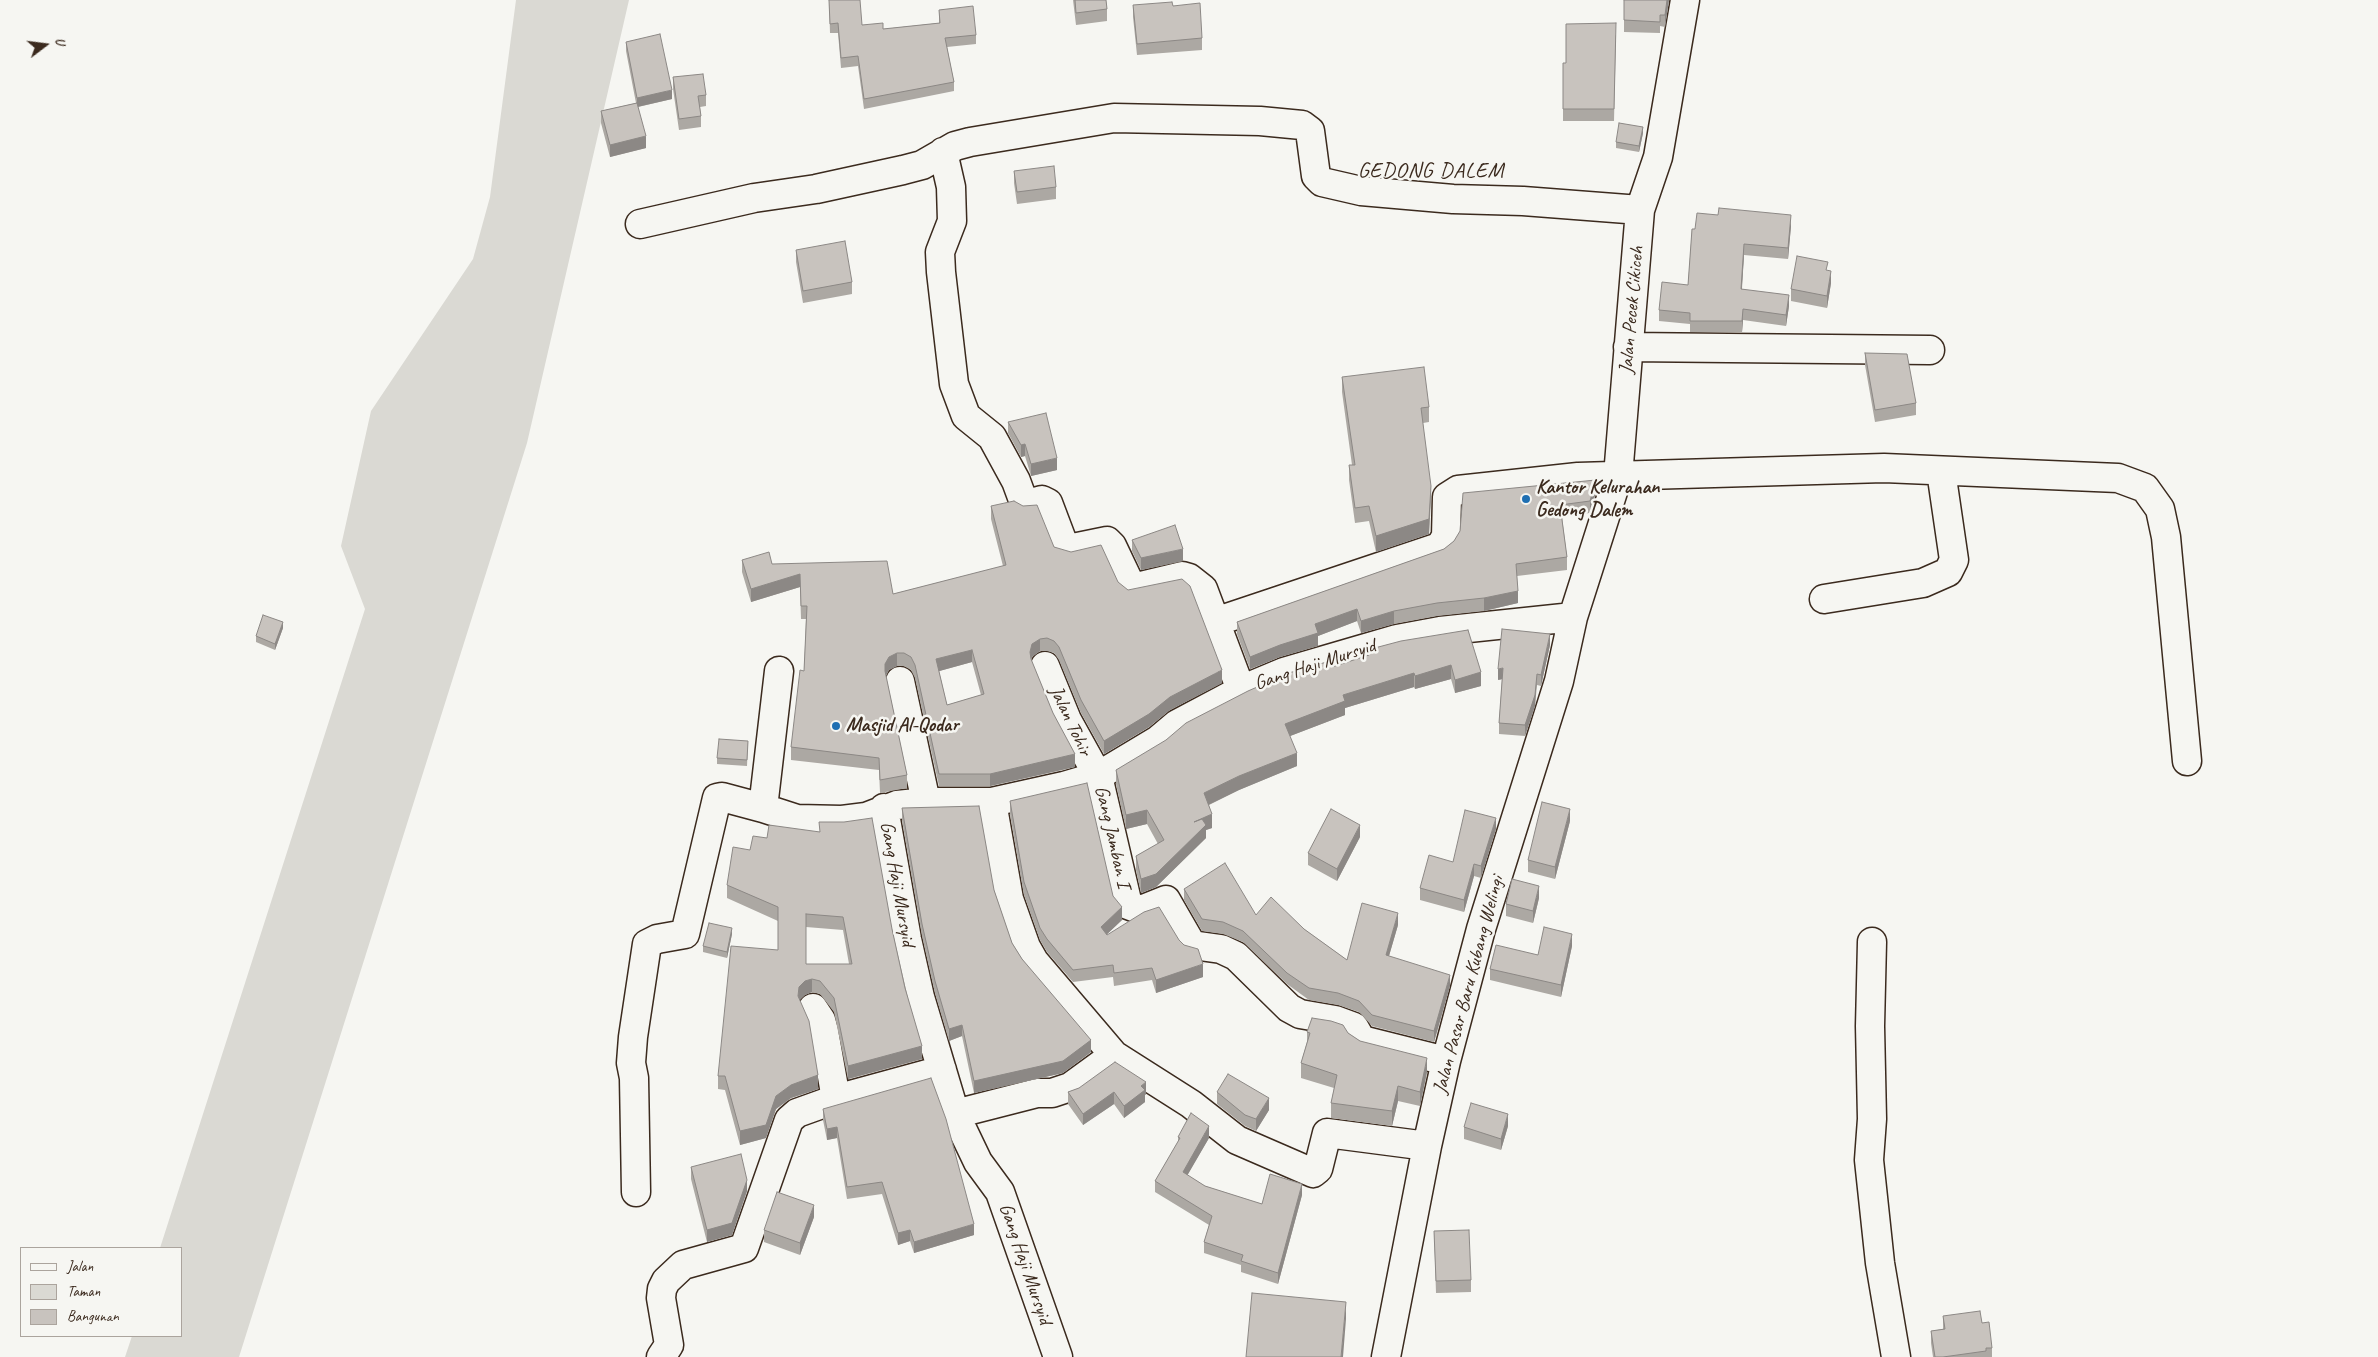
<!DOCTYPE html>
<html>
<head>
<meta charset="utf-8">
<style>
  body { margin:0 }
  #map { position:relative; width:2378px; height:1357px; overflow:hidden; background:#f6f6f2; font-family:Caveat,sans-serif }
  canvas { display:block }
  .legend { position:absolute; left:20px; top:1247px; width:162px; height:90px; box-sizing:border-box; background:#f6f6f2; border:1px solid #aba49d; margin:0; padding:6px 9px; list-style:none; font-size:15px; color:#3b2a1e }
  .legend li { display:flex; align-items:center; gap:10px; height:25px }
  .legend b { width:25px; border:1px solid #aba49d }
  .north { position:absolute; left:20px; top:20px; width:50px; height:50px; -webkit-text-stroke:4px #f6f6f2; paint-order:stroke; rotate:75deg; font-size:14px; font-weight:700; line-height:20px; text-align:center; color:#3b2a1e }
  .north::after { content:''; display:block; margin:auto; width:18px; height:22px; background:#3b2a1e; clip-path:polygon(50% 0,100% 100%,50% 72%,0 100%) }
</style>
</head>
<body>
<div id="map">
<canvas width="2378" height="1357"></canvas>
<ul class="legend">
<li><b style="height:6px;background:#f6f6f2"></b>Jalan</li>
<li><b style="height:14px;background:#dad9d3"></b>Taman</li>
<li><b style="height:14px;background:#c8c3be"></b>Bangunan</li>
</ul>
<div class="north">U</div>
</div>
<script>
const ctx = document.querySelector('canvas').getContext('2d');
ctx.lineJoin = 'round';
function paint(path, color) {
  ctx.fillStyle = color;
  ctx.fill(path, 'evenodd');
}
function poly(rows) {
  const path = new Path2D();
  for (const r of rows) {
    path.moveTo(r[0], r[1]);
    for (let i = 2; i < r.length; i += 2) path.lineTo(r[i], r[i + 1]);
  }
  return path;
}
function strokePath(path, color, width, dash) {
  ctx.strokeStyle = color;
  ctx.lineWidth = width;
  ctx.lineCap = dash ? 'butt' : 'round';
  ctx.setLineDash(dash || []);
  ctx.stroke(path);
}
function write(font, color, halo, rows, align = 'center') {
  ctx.font = font + ' Caveat,sans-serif';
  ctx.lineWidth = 5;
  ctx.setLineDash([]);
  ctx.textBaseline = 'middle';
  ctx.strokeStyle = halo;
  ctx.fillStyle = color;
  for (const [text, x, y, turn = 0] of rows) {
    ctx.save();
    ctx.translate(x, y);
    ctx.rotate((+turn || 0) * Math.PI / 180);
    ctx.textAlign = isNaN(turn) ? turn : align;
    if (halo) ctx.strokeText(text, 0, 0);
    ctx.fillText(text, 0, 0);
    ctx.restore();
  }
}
const green = poly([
  [516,0,629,0,527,443,239,1357,125,1357,132,1336,181,1336,181,1248,160,1248,365,609,341,546,371,411,473,259,490,197]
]);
const minor = poly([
  [943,152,951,187,952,221,940,252,941,272,954,384,966,416,992,437,1016,481,1023,500,1027,504,1042,500,1048,503,1065,548,1068,549,1107,541,1112,546,1132,588,1182,576,1189,578,1203,589,1241,690],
  [640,224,754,198,816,189,903,170,922,165,955,146,970,142,1114,118,1260,121,1302,125,1310,131,1316,176,1322,182,1361,191,1453,199,1523,201,1640,210],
  [1628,347,1930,350],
  [1824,599,1923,583,1948,572,1954,560,1941,471],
  [1215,622,1436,548,1441,545,1446,536,1447,497,1458,490,1578,477,1884,468,2118,478,2145,488,2160,509,2166,537,2187,761],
  [1045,666,1067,720,1098,776,1128,905,1141,910,1166,900,1192,945,1221,949,1236,956,1289,1008,1300,1014,1335,1020,1354,1027,1361,1039,1366,1041,1446,1061],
  [779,671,763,808,797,819,842,820,866,817,897,805,926,802,992,802,1064,786,1098,776,1158,740,1177,724,1241,690,1284,672,1397,639,1440,631,1573,617],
  [900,681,926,802],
  [992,802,1009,899,1026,947,1034,961,1114,1055,1191,1104,1237,1140,1313,1173,1318,1169,1327,1133,1427,1146],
  [884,808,907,939,920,997,955,1114,978,1162,1000,1192,1058,1357],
  [1872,942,1870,1026,1872,1119,1869,1160,1880,1263,1896,1357],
  [836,1099,942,1070],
  [955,1114,1037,1093,1052,1093,1070,1087,1114,1055],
  [636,1192,634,1078,631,1063,633,1037,647,944,657,939,685,934,717,798,722,797,763,808],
  [661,1357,669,1345,661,1298,662,1289,666,1281,683,1265,744,1248,789,1120,797,1113,836,1099,824,1031,821,1020,813,1008],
  [1386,1357,1427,1146,1446,1061,1481,929,1559,681,1573,617,1618,476,1640,210,1658,157,1685,0]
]);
const wall = poly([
  [829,0,862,25,883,29,939,23,939,10,976,35,976,44,947,47,954,82,954,91,864,109,858,66,841,68,838,33,830,33],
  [1073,0,1106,0,1107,9,1107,21,1076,25],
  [1624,0,1669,0,1665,27,1660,26,1660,33,1624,32],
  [1133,5,1173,6,1202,38,1202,50,1137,55,1133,17],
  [1616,35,1614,121,1563,121,1563,63,1566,63],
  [626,42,672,99,638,107,646,148,610,157,601,123,601,111,636,103,626,51],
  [673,77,706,95,706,106,700,107,701,116,701,127,679,130,673,89],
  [1643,133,1639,152,1616,148,1616,142],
  [1014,171,1056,187,1056,199,1017,204,1014,183],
  [1791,226,1788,259,1744,255,1742,289,1789,306,1786,326,1743,320,1742,332,1690,332,1690,324,1659,321,1659,310,1688,285,1692,229],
  [796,250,852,282,852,294,803,303,796,262],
  [1828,271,1831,283,1827,308,1791,301,1791,289],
  [1865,353,1916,403,1916,415,1875,422,1865,365],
  [1342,377,1429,407,1429,422,1423,423,1431,501,1429,534,1376,552,1369,521,1355,523,1349,480,1349,465,1352,465,1342,392],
  [1008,422,1057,470,1031,476,1025,456,1021,457,1008,433],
  [1596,492,1590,513,1562,517,1567,557,1567,570,1517,576,1518,603,1484,611,1437,616,1394,624,1361,633,1357,621,1318,636,1318,646,1280,657,1250,669,1237,634,1237,622,1444,549,1454,541],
  [991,506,1054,547,1118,582,1222,683,1170,710,1149,727,1104,754,1081,713,1059,660,1054,653,1047,651,1040,651,1032,657,1031,660,1075,767,990,786,939,786,915,678,911,670,904,666,897,666,889,670,886,676,907,775,907,788,880,793,879,770,791,760,791,747,804,671,806,619,801,619,800,587,751,602,742,572,742,560,772,564,893,594,1003,566,991,519],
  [972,662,981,695,947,705,939,671],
  [1132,540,1183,561,1141,570,1132,551],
  [283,628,275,650,256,642,256,636],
  [1468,630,1481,686,1455,693,1451,679,1415,689,1414,687,1345,708,1345,715,1290,736,1297,766,1239,790,1209,805,1212,828,1206,830,1206,838,1156,887,1141,893,1136,870,1136,856,1158,844,1147,824,1126,829,1116,784,1116,770,1332,667,1367,656,1367,650],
  [1550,645,1541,686,1537,685,1535,706,1525,736,1499,734,1499,723,1502,679,1498,680],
  [748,741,747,766,717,764,717,758],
  [1010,801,1113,896,1122,920,1107,934,1107,935,1179,940,1203,977,1156,993,1152,980,1114,986,1113,977,1073,982,1047,952,1040,940,1024,895,1010,814],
  [902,808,994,890,1012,943,1022,959,1091,1052,1063,1073,974,1093,962,1036,949,1041,935,993,922,936,902,820],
  [1570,821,1555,879,1528,872,1528,860],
  [1496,829,1481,878,1474,876,1464,912,1420,900,1420,888,1453,862],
  [1360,837,1337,881,1308,865,1308,853],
  [727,885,892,929,922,1059,848,1079,834,1012,820,994,812,992,805,995,799,1000,818,1089,791,1098,776,1109,766,1138,740,1145,725,1090,718,1089,718,1076,778,950,778,921,727,898],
  [806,927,843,930,849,964,806,964],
  [1184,889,1256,915,1304,929,1347,960,1398,925,1389,956,1450,986,1434,1042,1372,1026,1359,1012,1338,1005,1309,1000,1287,984,1243,942,1223,934,1202,931,1184,900],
  [1539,898,1533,923,1506,916,1506,904],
  [732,934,727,958,703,952,703,946],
  [1572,946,1561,997,1490,980,1490,969,1538,955],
  [1307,1032,1348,1033,1360,1041,1427,1072,1420,1106,1398,1101,1392,1126,1331,1118,1331,1103,1334,1088,1301,1078,1301,1063,1307,1042],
  [1079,1088,1146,1094,1145,1095,1145,1102,1124,1118,1114,1104,1083,1125,1068,1104,1068,1092],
  [1217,1092,1269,1110,1256,1131,1245,1126,1217,1104],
  [823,1109,974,1235,914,1253,910,1241,898,1245,882,1194,847,1199,837,1138,827,1140,823,1120],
  [1508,1126,1501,1150,1464,1139,1464,1127],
  [1178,1137,1209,1138,1187,1175,1205,1186,1262,1204,1302,1195,1278,1284,1241,1272,1241,1265,1204,1253,1204,1242,1209,1225,1155,1192,1155,1181,1178,1142],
  [691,1167,747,1191,732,1235,707,1242,691,1179],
  [814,1217,800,1255,764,1242,764,1230],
  [1434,1231,1471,1280,1471,1292,1436,1293],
  [1943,1316,1982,1323,1992,1348,1992,1357,1933,1357,1931,1343,1931,1331,1943,1329]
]);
const shadedWall = poly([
  [1667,0,1669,0,1665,27,1665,15],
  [672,90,672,99,637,107,637,98],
  [1643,127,1643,133,1639,152,1639,146],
  [646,136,646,148,610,157,610,145],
  [1791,215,1791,226,1788,259,1788,248],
  [1744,244,1744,255,1741,300,1741,289],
  [1831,271,1831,283,1827,308,1827,296],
  [1789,295,1789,306,1786,326,1786,315],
  [1743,309,1743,320,1742,332,1742,321],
  [1025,444,1025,456,1021,457,1021,445],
  [1057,458,1057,470,1031,476,1031,464],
  [1596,480,1596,492,1590,513,1590,501],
  [1431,486,1429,534,1376,552,1376,536],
  [1183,549,1183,561,1141,570,1141,558],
  [800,574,800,587,751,602,751,589],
  [1518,591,1518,603,1484,611,1484,598],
  [1357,609,1357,621,1318,636,1318,646,1280,657,1250,669,1250,657,1315,624],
  [1394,611,1394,624,1361,633,1361,621],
  [283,622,283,628,275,650,275,644],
  [1550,634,1550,645,1541,686,1541,675],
  [1040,639,1040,651,1032,657,1030,664,1030,652,1032,644],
  [972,650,972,662,936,672,936,659],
  [897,653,897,666,889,670,885,677,885,664,889,657],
  [1451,665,1451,679,1415,689,1415,676],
  [1503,668,1503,679,1498,680,1498,669],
  [1222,670,1222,683,1170,710,1149,727,1104,754,1104,741,1170,697],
  [1481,672,1481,686,1455,693,1455,680],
  [1414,673,1414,687,1345,708,1345,715,1285,738,1285,724,1343,695],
  [1537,674,1535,706,1525,736,1525,725],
  [1297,753,1297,766,1239,790,1204,807,1204,793,1239,776],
  [1075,754,1075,767,990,786,990,774],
  [1570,809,1570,821,1555,879,1555,867],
  [1147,810,1147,824,1126,829,1126,815],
  [1212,814,1212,828,1206,830,1206,838,1156,887,1141,893,1141,879,1194,822],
  [1496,818,1496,829,1481,878,1481,866],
  [1360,825,1360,837,1337,881,1337,869],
  [1474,864,1474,876,1464,912,1464,900],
  [1539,886,1539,898,1533,923,1533,911],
  [1122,907,1122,920,1101,940,1101,927],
  [1398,913,1398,925,1386,966,1386,955],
  [732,928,732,934,727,958,727,952],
  [1572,934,1572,946,1561,997,1561,985],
  [1203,964,1203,977,1156,993,1156,980],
  [1450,975,1450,986,1434,1042,1434,1031],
  [812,979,812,992,805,995,799,1001,798,996,799,987,805,981],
  [962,1025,962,1036,949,1041,949,1029],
  [1091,1040,1091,1052,1063,1073,974,1093,974,1081],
  [922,1046,922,1059,848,1079,848,1066],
  [1427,1058,1427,1072,1420,1106,1420,1092],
  [818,1075,818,1089,791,1098,776,1109,766,1138,740,1145,740,1131,776,1096,791,1085],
  [1146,1082,1146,1094,1145,1095,1145,1102,1124,1118,1124,1106,1141,1086],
  [1398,1086,1398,1101,1392,1126,1392,1111],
  [1114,1092,1114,1104,1083,1125,1083,1114],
  [1269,1098,1269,1110,1256,1131,1256,1119],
  [1508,1114,1508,1126,1501,1150,1501,1139],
  [1209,1126,1209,1138,1183,1183,1183,1172],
  [837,1127,837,1138,827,1140,827,1129],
  [747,1180,747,1191,732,1235,707,1242,707,1230],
  [1302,1184,1302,1195,1278,1284,1278,1273],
  [814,1205,814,1217,800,1255,800,1243],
  [974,1224,974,1235,914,1253,914,1242],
  [910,1230,910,1241,898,1245,898,1233],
  [1346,1302,1346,1319,1343,1357,1341,1357]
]);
const building = poly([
  [829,0,860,0,862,25,883,23,883,29,940,23,939,10,973,6,976,35,945,38,954,82,864,99,858,56,841,58,838,23,830,24,829,0],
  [1075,0,1106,0,1107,9,1076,13,1075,0],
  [1624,0,1667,0,1665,15,1660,15,1660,22,1624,20,1624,0],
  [1172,2,1173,6,1200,3,1202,38,1137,44,1133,5,1172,2],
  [1616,23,1614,109,1563,109,1563,63,1566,63,1566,24,1616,23],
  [660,34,672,90,637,98,626,42,660,34],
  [703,74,706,95,698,96,701,116,679,119,673,77,703,74],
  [637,103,646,136,610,145,601,111,637,103],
  [1619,123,1643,127,1639,146,1616,142,1619,123],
  [1054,166,1056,187,1017,192,1014,171,1054,166],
  [1719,208,1791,215,1788,248,1744,244,1741,289,1789,295,1786,315,1743,309,1742,321,1690,321,1690,313,1659,310,1662,282,1688,285,1692,229,1695,229,1697,213,1718,215,1719,208],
  [845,241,852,282,803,291,796,250,845,241],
  [1797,256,1828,262,1826,270,1831,271,1827,296,1791,289,1797,256],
  [1865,353,1907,354,1916,403,1875,410,1865,353],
  [1424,367,1429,407,1421,408,1431,486,1429,519,1376,536,1369,506,1355,508,1349,465,1355,465,1342,377,1424,367],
  [1046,413,1057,458,1031,464,1025,444,1021,445,1008,422,1046,413],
  [1596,480,1590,501,1560,505,1567,557,1516,564,1518,591,1484,598,1437,603,1394,611,1361,621,1357,609,1315,624,1318,633,1280,645,1250,657,1237,622,1444,549,1454,541,1460,531,1463,493,1596,480],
  [1014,501,1023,506,1037,505,1054,547,1071,552,1101,545,1118,582,1128,590,1182,579,1190,586,1222,670,1170,697,1149,714,1104,741,1081,700,1059,647,1054,641,1047,638,1040,639,1032,644,1030,652,1031,659,1053,713,1075,754,990,774,939,774,915,665,911,657,904,653,897,653,889,657,885,664,885,671,907,775,880,780,879,758,791,747,800,670,804,671,807,606,801,606,800,574,751,589,742,560,769,552,772,564,887,561,893,594,1006,565,991,506,1014,501],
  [972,650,984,694,947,705,936,659,972,650],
  [1175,525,1183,549,1141,558,1132,540,1175,525],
  [263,615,283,622,275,644,256,636,263,615],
  [1502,629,1550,634,1541,675,1537,674,1535,695,1525,725,1499,723,1503,668,1498,669,1502,629],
  [1468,630,1481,672,1455,680,1451,665,1415,676,1414,673,1343,695,1345,701,1285,724,1297,753,1239,776,1204,793,1212,814,1194,822,1202,819,1206,825,1156,874,1141,879,1136,856,1164,840,1147,810,1126,815,1116,770,1166,740,1186,723,1248,691,1289,673,1330,661,1332,667,1369,655,1367,650,1401,641,1468,630],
  [719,739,748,741,747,760,717,758,719,739],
  [1087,783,1113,896,1122,907,1101,927,1107,935,1144,912,1159,907,1179,940,1184,945,1198,949,1203,964,1156,980,1152,968,1114,973,1113,965,1073,970,1047,939,1040,928,1024,882,1010,801,1087,783],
  [1542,802,1570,809,1555,867,1528,860,1542,802],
  [979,806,994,890,1012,943,1022,959,1091,1040,1063,1061,974,1081,962,1025,949,1029,935,981,922,924,902,808,979,806],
  [1331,809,1360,825,1337,869,1308,853,1331,809],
  [1465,810,1496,818,1481,866,1474,864,1464,900,1420,888,1429,855,1453,862,1465,810],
  [872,818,892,929,905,988,922,1046,848,1066,834,998,820,981,812,979,805,981,799,987,798,996,809,1021,818,1075,791,1085,776,1096,766,1125,740,1131,725,1076,718,1076,731,946,778,950,778,907,727,885,733,847,750,850,753,836,767,838,769,825,820,832,819,822,844,822,872,818],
  [806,914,843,917,852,964,806,964,806,914],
  [1225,863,1256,915,1271,897,1304,929,1347,960,1362,903,1398,913,1386,955,1450,975,1434,1031,1372,1015,1359,1001,1338,993,1309,988,1287,973,1243,931,1223,922,1202,919,1184,889,1225,863],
  [1512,879,1539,886,1533,911,1506,904,1512,879],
  [709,923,732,928,727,952,703,946,709,923],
  [1544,927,1572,934,1561,985,1490,969,1496,945,1538,955,1544,927],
  [1312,1018,1331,1021,1343,1025,1348,1033,1360,1041,1427,1058,1420,1092,1398,1086,1392,1111,1331,1103,1337,1075,1301,1063,1310,1033,1307,1032,1312,1018],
  [1115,1062,1146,1082,1141,1086,1145,1090,1124,1106,1114,1092,1083,1114,1068,1092,1079,1088,1115,1062],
  [1228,1074,1269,1098,1256,1119,1245,1115,1217,1092,1228,1074],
  [931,1078,946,1119,974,1224,914,1242,910,1230,898,1233,882,1182,847,1187,837,1127,827,1129,823,1109,931,1078],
  [1471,1103,1508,1114,1501,1139,1464,1127,1471,1103],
  [1191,1113,1209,1126,1183,1172,1205,1186,1262,1204,1270,1174,1302,1184,1278,1273,1241,1261,1243,1255,1204,1242,1212,1216,1155,1181,1180,1138,1178,1137,1191,1113],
  [741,1154,747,1180,732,1223,707,1230,691,1167,741,1154],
  [777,1192,814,1205,800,1243,764,1230,777,1192],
  [1469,1230,1471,1280,1436,1281,1434,1231,1469,1230],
  [1252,1293,1346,1302,1341,1357,1246,1357,1252,1293],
  [1980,1311,1982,1323,1989,1322,1992,1348,1986,1348,1986,1351,1943,1357,1935,1357,1931,1331,1945,1329,1943,1316,1980,1311]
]);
const markers = [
  [1526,499,5,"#1f6fb2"],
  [836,726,5,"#1f6fb2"]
];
const streetNames = [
  ["Jalan Pecek Cikiceh",1632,310,-85],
  ["Gang Haji Mursyid",1315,665,-18],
  ["Jalan Tohir",1070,721,65],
  ["Gang Jamban I",1112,837,77],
  ["Gang Haji Mursyid",897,884,80],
  ["Jalan Pasar Baru Kubang Welingi",1469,985,-75],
  ["Gang Haji Mursyid",1025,1264,71]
];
const poiNames = [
  ["Kantor Kelurahan",1536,488],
  ["Gedong Dalem",1536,511],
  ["Masjid Al-Qodar",846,726]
];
const quarterNames = [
  ["GEDONG DALEM",1431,171]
];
paint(green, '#dad9d3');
strokePath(minor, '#3b2a1e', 31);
strokePath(minor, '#f6f6f2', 28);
paint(wall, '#aca8a3');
paint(shadedWall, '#8c8885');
paint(building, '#c8c3be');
strokePath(building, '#8c8885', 1);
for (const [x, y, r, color] of markers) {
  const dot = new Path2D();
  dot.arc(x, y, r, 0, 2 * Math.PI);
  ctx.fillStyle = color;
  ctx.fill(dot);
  strokePath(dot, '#f6f6f2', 2);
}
write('20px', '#3b2a1e', '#f6f6f2', streetNames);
write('bold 20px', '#3b2a1e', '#f6f6f2', poiNames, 'left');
ctx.letterSpacing = '1px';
write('22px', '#3b2a1e', '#f6f6f2', quarterNames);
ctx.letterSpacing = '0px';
</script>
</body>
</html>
